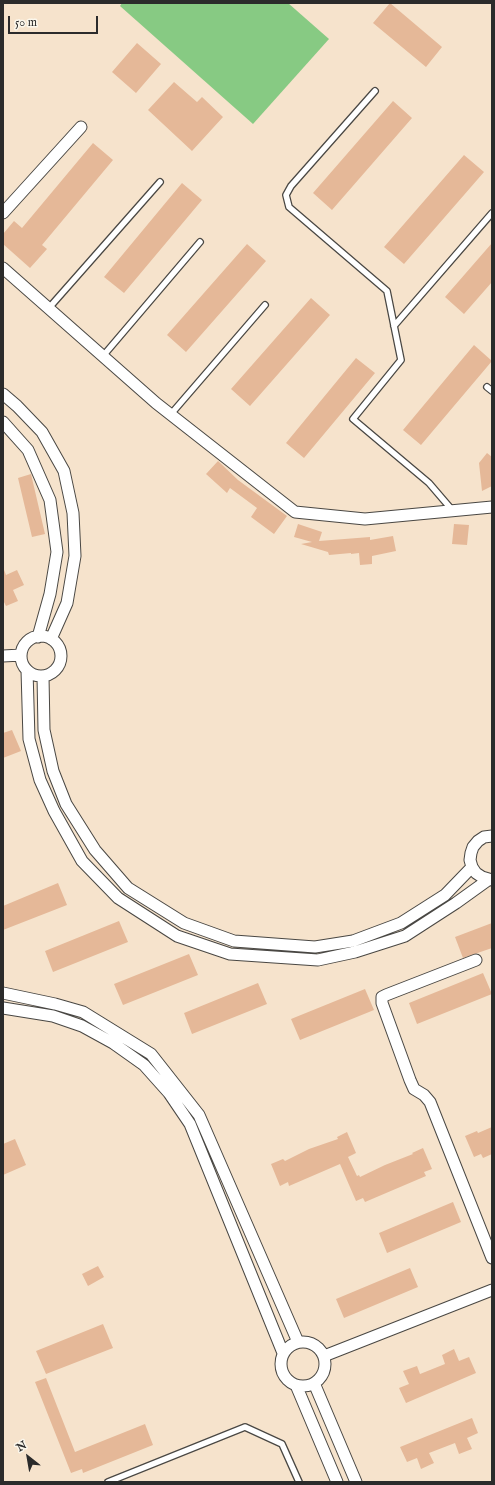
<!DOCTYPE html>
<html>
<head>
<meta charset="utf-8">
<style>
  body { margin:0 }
  #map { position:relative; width:495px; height:1485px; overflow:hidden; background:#f6e3cc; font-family:"IM FELL English",serif }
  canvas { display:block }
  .frame { position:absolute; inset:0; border:4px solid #2b2b2b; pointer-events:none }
  .north { position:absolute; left:8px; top:1437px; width:40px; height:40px; -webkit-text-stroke:3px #fbf7ec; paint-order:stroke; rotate:329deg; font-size:11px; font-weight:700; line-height:16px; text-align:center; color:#2b2b2b }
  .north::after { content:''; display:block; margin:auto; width:14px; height:18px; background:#2b2b2b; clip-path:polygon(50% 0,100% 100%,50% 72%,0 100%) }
  .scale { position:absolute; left:8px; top:16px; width:90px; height:18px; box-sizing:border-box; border:2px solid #2b2b2b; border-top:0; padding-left:5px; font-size:12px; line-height:14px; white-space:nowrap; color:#2b2b2b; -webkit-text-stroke:3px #fbf7ec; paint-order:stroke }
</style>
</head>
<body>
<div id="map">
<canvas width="495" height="1485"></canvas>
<div class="frame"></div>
<div class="north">N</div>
<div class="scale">50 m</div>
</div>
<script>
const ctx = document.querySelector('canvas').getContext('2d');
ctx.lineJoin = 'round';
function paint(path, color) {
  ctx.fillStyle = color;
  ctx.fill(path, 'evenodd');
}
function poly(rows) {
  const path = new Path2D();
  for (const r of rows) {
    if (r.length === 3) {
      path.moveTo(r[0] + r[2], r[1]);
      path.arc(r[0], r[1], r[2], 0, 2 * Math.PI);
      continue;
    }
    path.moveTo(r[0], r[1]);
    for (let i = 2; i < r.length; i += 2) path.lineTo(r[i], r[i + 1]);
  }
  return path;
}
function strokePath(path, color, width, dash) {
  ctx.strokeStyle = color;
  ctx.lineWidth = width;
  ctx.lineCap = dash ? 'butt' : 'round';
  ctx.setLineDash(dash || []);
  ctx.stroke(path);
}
const green = poly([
  [122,3,288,3,329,39,253,124,120,6]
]);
const building = poly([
  [390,3,442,47,426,67,373,23],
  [137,43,161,64,136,93,112,72],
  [174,82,197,102,202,97,223,117,192,151,148,110],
  [393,101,412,118,332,210,313,193],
  [93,143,113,160,42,245,47,249,30,268,3,244,3,234,14,221,22,228],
  [464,155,484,172,404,264,384,247],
  [182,183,202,200,124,293,104,277],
  [492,243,492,282,464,314,445,297],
  [247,244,266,261,186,352,167,335],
  [311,298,330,315,250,406,231,389],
  [474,345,492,361,421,445,403,430],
  [356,358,375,373,304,458,286,443],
  [487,453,492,457,492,486,482,491,479,463],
  [218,461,238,480,287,516,274,534,251,517,257,508,230,488,227,493,206,474],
  [31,474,45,534,32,537,18,478],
  [298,524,322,532,319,541,370,537,370,540,393,536,396,551,372,556,372,564,360,565,359,553,351,554,351,553,329,555,328,552,301,544,312,542,294,537],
  [454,524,469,525,467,545,452,544],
  [3,567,6,575,17,570,24,585,13,590,18,601,6,606,3,600],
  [12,730,21,751,3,758,3,733],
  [58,883,67,905,3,930,3,906],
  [119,921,128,942,53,972,45,951],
  [492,923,492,948,463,958,455,937],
  [189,954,198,975,123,1005,114,984],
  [483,973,492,994,417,1024,409,1003],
  [258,983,267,1004,192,1034,184,1013],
  [365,989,374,1010,300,1040,291,1019],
  [492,1127,492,1154,483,1158,481,1154,474,1157,465,1136,477,1131,478,1133],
  [347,1132,356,1153,348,1157,357,1176,359,1175,360,1177,385,1165,413,1154,412,1153,423,1148,432,1169,424,1172,426,1176,365,1202,363,1198,356,1201,340,1164,289,1186,288,1182,280,1186,271,1164,283,1159,285,1161,309,1149,338,1139,337,1137],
  [15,1139,26,1165,3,1175,3,1144],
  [453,1202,461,1222,387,1253,379,1233],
  [98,1266,104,1277,88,1286,82,1274],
  [410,1268,418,1287,344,1318,336,1299],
  [103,1324,113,1348,46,1374,36,1351],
  [454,1349,459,1361,469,1357,476,1373,406,1403,399,1388,409,1384,403,1371,417,1366,420,1374,445,1364,442,1355],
  [46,1378,75,1452,145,1424,153,1445,83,1473,82,1469,71,1473,35,1382],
  [472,1418,478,1433,467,1438,472,1449,459,1454,455,1443,429,1453,434,1463,421,1469,417,1458,407,1462,400,1447]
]);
const service = poly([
  [375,91,291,186,286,195,289,207,387,291,401,360,353,419,429,483,453,511],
  [48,309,160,182],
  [394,326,492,213],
  [103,356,200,242],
  [487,387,492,391],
  [171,414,265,305],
  [108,1482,245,1427,282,1444,299,1482]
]);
const minor = poly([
  [3,213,81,127],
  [3,268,156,403,295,512,365,519,492,507],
  [3,394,17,406,42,432,64,471,73,513,75,556,67,603,51,639],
  [3,422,28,450,50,500,57,552,50,594,38,637],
  [41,656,20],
  [3,656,21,655],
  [27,670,29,739,40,780,54,811,82,861,118,898,177,936,230,954,318,960,355,952,405,936,456,903,488,880],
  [43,676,44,730,53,771,66,804,95,850,128,888,184,923,234,941,315,947,353,941,401,923,445,895,472,867],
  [492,836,484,837,478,841,473,847,471,853,470,860,472,867,476,873,482,877,492,880],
  [476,960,386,995,382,997,382,1003,410,1080,414,1089,424,1095,430,1102,492,1258],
  [3,993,55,1004,83,1012,151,1054,199,1115,298,1342],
  [3,1008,53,1016,82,1026,113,1043,144,1065,169,1093,190,1124,283,1353],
  [303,1364,22],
  [324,1356,492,1290],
  [314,1383,356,1482],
  [296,1385,337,1482]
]);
paint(green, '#87ca83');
paint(building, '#e5b898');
strokePath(service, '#494743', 8);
strokePath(minor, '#494743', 13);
strokePath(service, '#fff', 5.5);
strokePath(minor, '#fff', 11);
</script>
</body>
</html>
